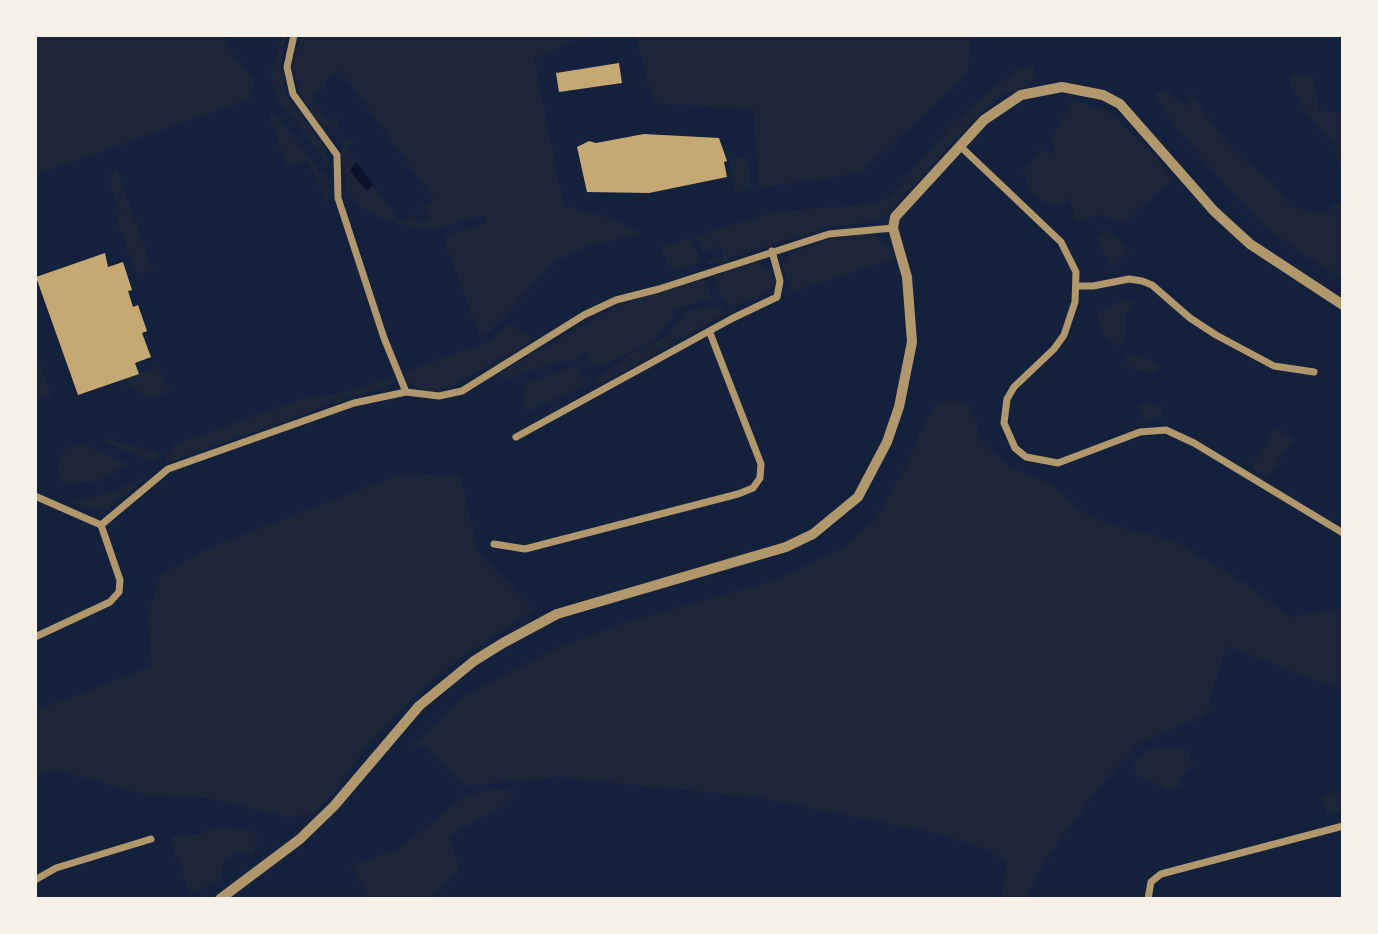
<!DOCTYPE html>
<html>
<head>
<meta charset="utf-8">
<style>
  body { margin:0 }
  #map { position:relative; width:1378px; height:934px; overflow:hidden; background:#14213d; font-family:Montserrat,sans-serif }
  canvas { display:block }
  .frame { position:absolute; inset:0; border:37px solid #f6f1e7; pointer-events:none }
</style>
</head>
<body>
<div id="map">
<canvas width="1378" height="934"></canvas>
<div class="frame"></div>
</div>
<script>
const ctx = document.querySelector('canvas').getContext('2d');
ctx.lineJoin = 'round';
function paint(path, color) {
  ctx.fillStyle = color;
  ctx.fill(path, 'evenodd');
}
function poly(rows) {
  const path = new Path2D();
  for (const r of rows) {
    path.moveTo(r[0], r[1]);
    for (let i = 2; i < r.length; i += 2) path.lineTo(r[i], r[i + 1]);
  }
  return path;
}
function strokePath(path, color, width, dash) {
  ctx.strokeStyle = color;
  ctx.lineWidth = width;
  ctx.lineCap = dash ? 'butt' : 'round';
  ctx.setLineDash(dash || []);
  ctx.stroke(path);
}
const green = poly([
  [35,35,223,35,228,47,254,80,250,99,35,175],
  [282,35,287,35,280,66,287,96,324,147,333,170,279,102,274,91,271,74],
  [301,35,620,35,579,39,534,58,564,206,614,219,638,231,639,235,589,245,555,262,491,331,480,337,444,240,446,235,486,223,485,215,426,231,384,220,360,207,346,189,345,166,341,151,345,140,350,137,355,140,347,149,356,162,351,168,367,190,373,185,402,223,413,215,420,224,429,218,423,208,434,200,340,70,325,81,326,86,312,97,330,122,339,118,338,129,322,127,300,94,292,68],
  [635,35,971,35,967,75,861,173,759,188,753,109,654,103],
  [1033,64,1036,77,1031,85,1003,95,970,123,890,212,875,222,828,227,709,265,708,261,723,256,721,246,703,252,695,236,778,211,852,206,879,202,891,195,953,122,1014,71],
  [1292,73,1312,76,1317,90,1319,111,1343,113,1343,177,1334,144,1309,117,1289,83],
  [1165,89,1186,107,1192,94,1223,138,1242,158,1275,185,1291,207,1325,214,1335,204,1343,204,1343,279,1297,251,1261,223,1223,183,1175,127,1155,94],
  [1073,100,1108,111,1147,147,1173,179,1123,224,1101,215,1076,221,1068,196,1066,203,1058,206,1042,201,1030,190,1023,173,1040,151,1055,153,1051,140],
  [269,113,276,114,328,180,329,207,308,161,286,166],
  [747,157,752,190,735,192,729,159],
  [117,169,153,270,137,274,116,218,122,215,112,192,111,174],
  [1105,230,1119,238,1129,252,1112,268,1096,239],
  [871,233,889,245,895,259,791,292,782,264,789,253,830,239],
  [689,237,702,261,677,270,668,265,664,254,661,254,663,247],
  [758,262,771,270,774,286,761,298,730,306,722,299,713,276],
  [705,279,713,299,677,308,672,306,675,314,656,340,606,364,592,365,584,353,579,359,553,363,503,380,499,374,617,305],
  [1124,300,1135,301,1126,315,1125,342,1118,345,1104,334,1096,320,1099,312,1104,308],
  [721,306,725,314,598,385,595,381,626,356,667,337,685,311],
  [508,324,534,339,455,385,433,391,416,388,408,381,405,372,490,341],
  [35,351,52,397,35,400],
  [1132,354,1160,364,1156,372,1130,369,1125,356],
  [159,367,169,392,149,399,127,384,125,378],
  [570,367,578,367,585,380,581,387,530,411,521,404,526,383],
  [394,376,394,381,387,388,360,394,166,463,167,455,175,444,305,398,350,391],
  [951,400,968,404,976,421,981,441,1011,468,1051,484,1087,515,1108,524,1175,541,1245,583,1290,617,1343,607,1343,691,1227,646,1205,715,1141,742,1101,785,1050,854,1026,899,1002,899,1006,864,989,850,940,834,755,797,615,783,557,777,463,786,426,748,413,744,465,695,564,645,626,622,773,581,844,547,873,522,909,461,920,431,935,405],
  [1150,403,1162,408,1161,417,1145,422,1138,405],
  [1275,428,1294,439,1267,478,1252,468],
  [108,438,142,449,156,450,160,454,156,462,105,443],
  [82,444,128,464,97,481,67,484,59,477,59,462,64,450],
  [403,473,460,475,478,552,534,610,469,652,429,683,372,739,335,791,313,814,288,817,206,798,146,795,56,770,35,776,35,711,152,666,147,617,161,575,208,548],
  [151,475,107,509,93,510,71,501,104,495],
  [1166,746,1179,747,1189,752,1193,764,1179,781,1181,786,1165,791,1163,787,1136,775,1134,770,1135,762,1142,755,1152,748],
  [492,789,518,791,501,807,450,836,460,870,432,899,370,899,351,866,397,850,463,797],
  [1343,791,1340,812,1327,815,1321,796],
  [219,825,250,831,258,836,253,855,237,853,224,860,222,879,190,894,181,869,185,864,181,866,176,858,171,836,204,833]
]);
const water = poly([
  [356,162,373,185,367,191,350,171]
]);
const building = poly([
  [619,63,622,83,559,92,556,73],
  [644,134,719,138,727,161,724,162,727,177,649,193,587,192,577,147,589,141,596,143],
  [105,253,108,267,123,262,132,290,128,291,133,307,138,305,147,331,142,333,151,357,135,363,139,374,78,395,36,277]
]);
const minor = poly([
  [294,35,287,67,293,94,337,155,338,198,384,338,406,392],
  [960,146,1061,242,1076,272,1075,302,1064,335,1054,349,1014,387,1007,399,1004,423,1015,448,1026,457,1058,463,1140,432,1166,430,1194,443,1343,533],
  [1077,286,1093,286,1129,279,1142,281,1152,285,1190,318,1216,335,1274,366,1314,372],
  [516,437,733,318,777,297,780,281,772,251],
  [35,496,101,525,120,580,119,592,110,602,35,637],
  [101,525,168,469,354,403,406,392,439,396,462,391,584,315,616,300,659,289,829,234,893,228],
  [494,544,525,549,738,494,753,488,760,478,761,464,710,333],
  [35,880,56,868,151,839],
  [1148,899,1151,882,1161,874,1343,826]
]);
const tertiary = poly([
  [220,899,300,839,334,806,419,706,474,661,503,643,557,614,786,547,813,534,858,497,887,442,899,407,912,342,907,277,893,228,895,217,984,120,1021,95,1062,87,1103,95,1120,104,1214,211,1250,244,1343,305]
]);
paint(green, '#1d2539');
paint(water, '#0b132b');
paint(building, '#c6a872');
strokePath(minor, '#b1986c', 7);
strokePath(tertiary, '#b1986c', 10);
</script>
</body>
</html>
